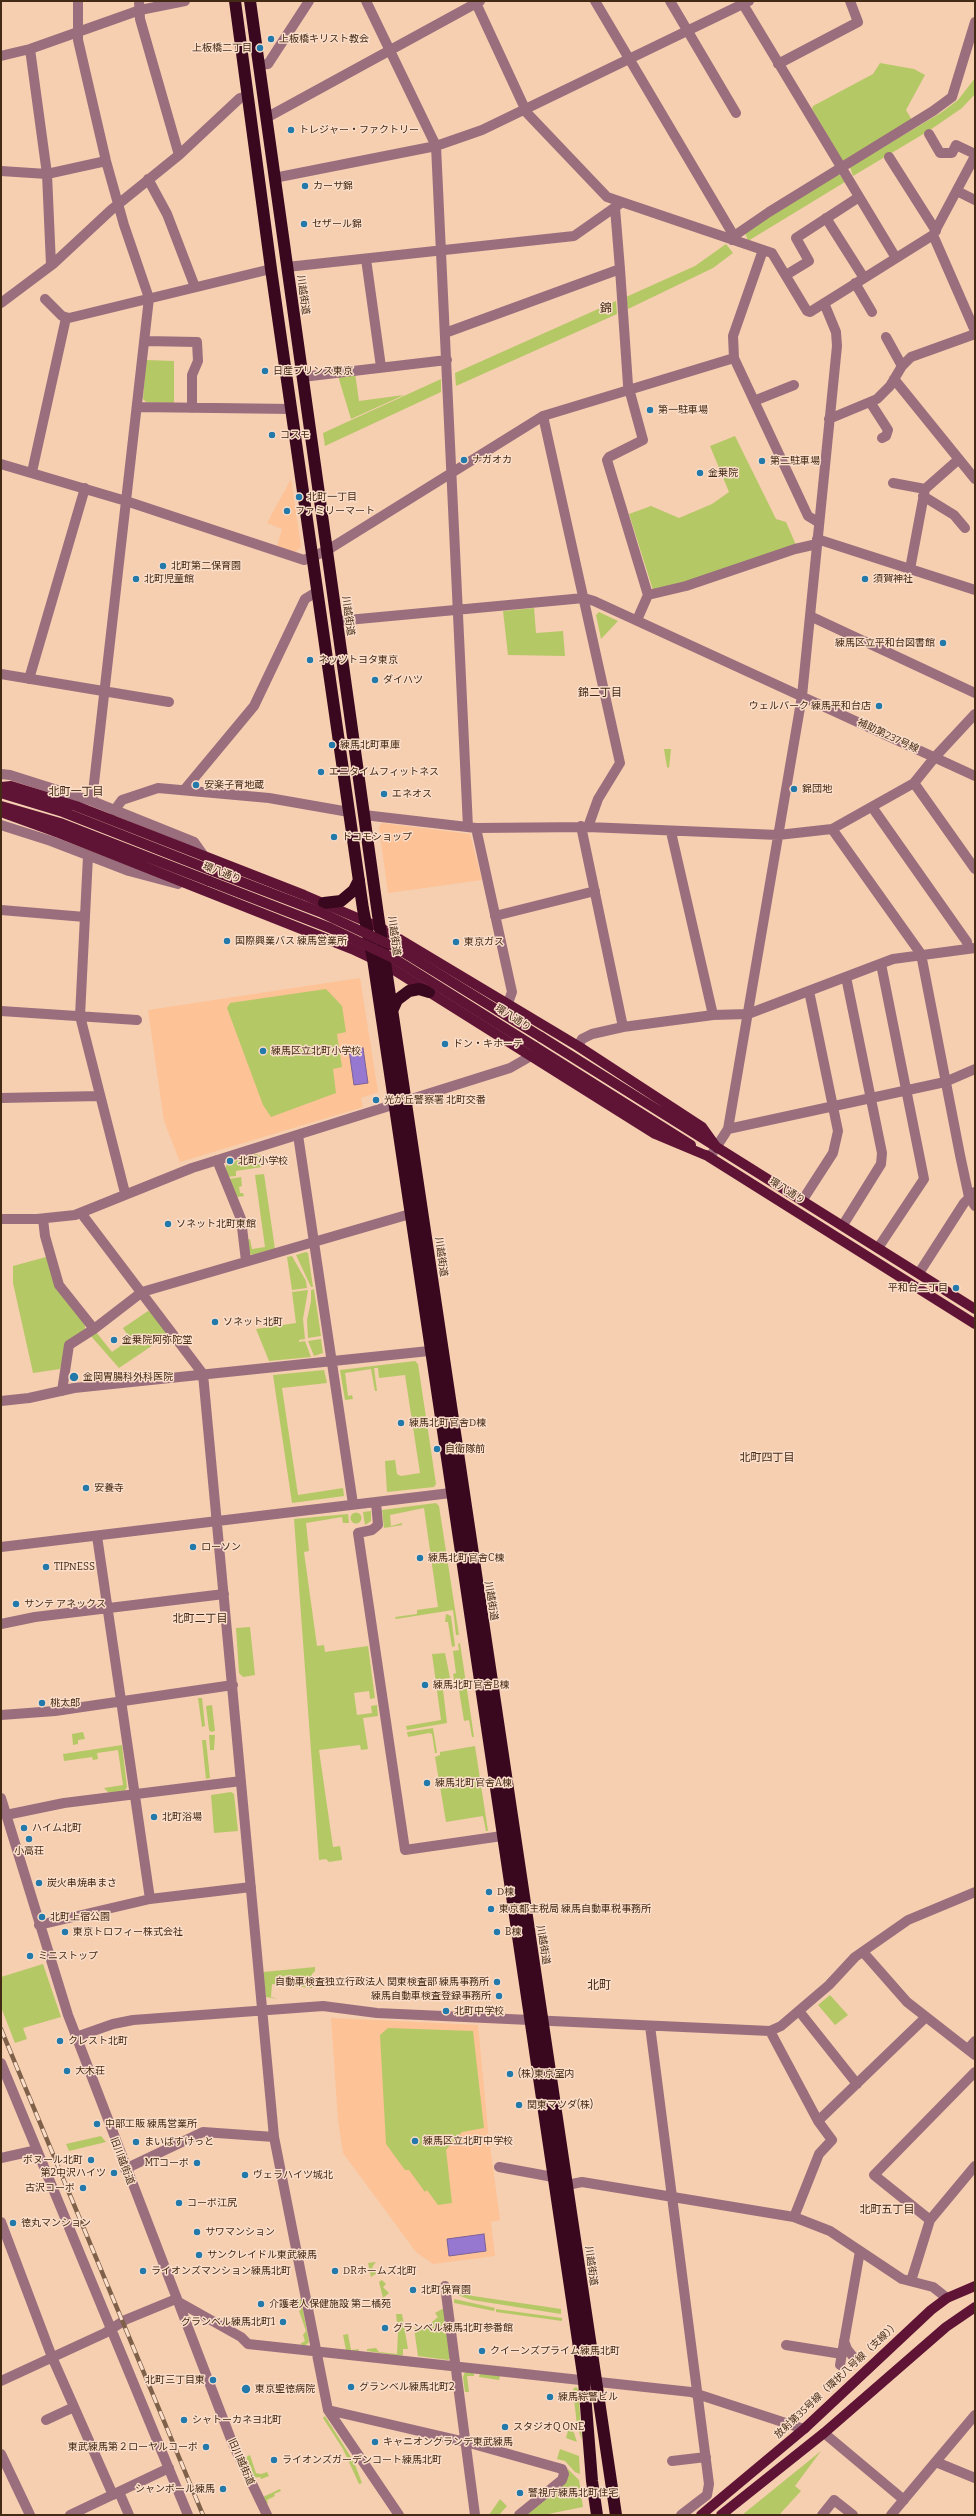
<!DOCTYPE html>
<html>
<head>
<meta charset="utf-8">
<style>
  body { margin:0 }
  #map { position:relative; width:976px; height:2516px; overflow:hidden; background:#f6ceb0; font-family:Bitter,serif }
  canvas { display:block }
  .frame { position:absolute; inset:0; border:2px solid #432a15; pointer-events:none }
</style>
</head>
<body>
<div id="map">
<canvas width="976" height="2516"></canvas>
<div class="frame"></div>
</div>
<script>
const ctx = document.querySelector('canvas').getContext('2d');
ctx.lineJoin = 'round';
function paint(path, color) {
  ctx.fillStyle = color;
  ctx.fill(path, 'evenodd');
}
function poly(rows) {
  const path = new Path2D();
  for (const r of rows) {
    if (r.length === 3) {
      path.moveTo(r[0] + r[2], r[1]);
      path.arc(r[0], r[1], r[2], 0, 2 * Math.PI);
      continue;
    }
    path.moveTo(r[0], r[1]);
    for (let i = 2; i < r.length; i += 2) path.lineTo(r[i], r[i + 1]);
  }
  return path;
}
function strokePath(path, color, width, dash) {
  ctx.strokeStyle = color;
  ctx.lineWidth = width;
  ctx.lineCap = dash ? 'butt' : 'round';
  ctx.setLineDash(dash || []);
  ctx.stroke(path);
}
function write(font, color, halo, rows, align = 'center') {
  ctx.font = font + ' Bitter,"Noto Sans JP",serif';
  ctx.lineWidth = 3;
  ctx.setLineDash([]);
  ctx.textBaseline = 'middle';
  ctx.strokeStyle = halo;
  ctx.fillStyle = color;
  for (const [text, x, y, turn = 0] of rows) {
    ctx.save();
    ctx.translate(x, y);
    ctx.rotate((+turn || 0) * Math.PI / 180);
    ctx.textAlign = isNaN(turn) ? turn : align;
    if (halo) ctx.strokeText(text, 0, 0);
    ctx.fillText(text, 0, 0);
    ctx.restore();
  }
}
const built = poly([
  [291,479,301,547,295,552,277,546,282,529,267,523],
  [382,823,470,834,482,880,388,893,379,827],
  [360,978,378,1092,361,1098,363,1107,180,1162,164,1121,148,1010],
  [331,2018,478,2025,488,2130,500,2220,491,2222,495,2256,433,2264,416,2252,343,2153,338,2120]
]);
const green = poly([
  [880,63,914,69,925,75,906,110,912,120,845,161,842,160,812,109,813,106,873,74],
  [975,78,975,94,962,108,930,130,853,176,850,167,942,112,958,100],
  [839,174,845,182,748,241,745,232],
  [726,244,733,253,713,268,628,309,626,297,695,266],
  [616,301,617,314,456,386,455,373],
  [146,360,174,361,174,403,146,402,143,399],
  [355,373,359,401,404,395,351,419,338,376],
  [441,379,441,392,325,446,323,433],
  [735,436,776,519,786,522,796,545,684,583,653,590,629,514,651,506,679,518,712,504,729,492,710,446],
  [534,608,536,633,563,631,565,656,508,655,503,611],
  [599,612,618,621,601,639,596,615],
  [664,749,671,749,669,768,667,767],
  [326,989,342,1006,346,1032,337,1034,342,1067,333,1069,336,1093,271,1117,263,1105,227,1008,230,1003],
  [256,1154,261,1156,262,1167,236,1171,236,1176,228,1177,225,1169,227,1164],
  [264,1174,275,1249,252,1255,247,1252,246,1240,250,1239,252,1249,265,1247,255,1175],
  [241,1177,242,1186,239,1187,240,1193,243,1193,244,1196,237,1197,229,1179],
  [306,1252,308,1253,313,1287,311,1287,296,1255],
  [292,1256,306,1281,307,1288,292,1290,287,1257],
  [46,1257,85,1326,85,1330,67,1341,60,1369,33,1373,13,1283,13,1266],
  [314,1289,321,1336,308,1338,307,1320,311,1301,311,1290],
  [308,1290,303,1319,305,1339,299,1340,299,1342,305,1341,311,1357,269,1361,256,1329,296,1323,292,1292],
  [148,1311,151,1312,168,1335,119,1368,90,1335,96,1332,112,1352,130,1339,123,1328],
  [321,1339,323,1353,314,1356,308,1341],
  [415,1361,418,1364,436,1484,434,1487,387,1492,385,1461,395,1460,397,1474,401,1476,420,1473,405,1375,379,1378,378,1368,374,1368,377,1391,375,1391,371,1369,345,1373,348,1396,352,1395,353,1399,345,1400,340,1370],
  [324,1370,327,1383,282,1388,298,1495,343,1488,344,1496,292,1503,273,1375],
  [436,1503,439,1506,459,1635,456,1635,453,1610,396,1619,395,1617,417,1614,417,1610,438,1607,424,1508,390,1515,391,1526,402,1523,402,1525,384,1528,382,1510],
  [371,1511,371,1521,365,1525,363,1512],
  [356,1518,5.5],
  [348,1514,349,1523,343,1523,342,1517,306,1523,309,1551,304,1552,317,1646,324,1645,325,1652,368,1646,375,1698,370,1699,369,1691,354,1693,357,1715,372,1713,371,1706,377,1705,378,1716,363,1718,368,1749,361,1750,360,1745,319,1750,333,1847,340,1846,342,1858,342,1860,329,1862,326,1859,319,1860,294,1519],
  [446,1614,451,1616,455,1646,452,1647,448,1622,445,1622],
  [250,1627,255,1675,243,1677,239,1673,236,1628],
  [460,1643,474,1737,472,1737,469,1720,464,1721,458,1684,455,1685,453,1674,456,1673,453,1651,459,1650,458,1644],
  [445,1653,450,1678,442,1681,447,1723,407,1730,406,1726,441,1720,432,1654],
  [198,1698,202,1698,205,1726,202,1727],
  [212,1705,215,1731,211,1732,209,1730,206,1706],
  [433,1728,437,1753,435,1753,432,1734,429,1733,408,1737,407,1732],
  [83,1732,85,1739,78,1740,78,1744,73,1745,72,1734],
  [209,1735,215,1735,214,1750,210,1750],
  [202,1740,206,1740,210,1778,206,1779],
  [122,1745,127,1787,124,1792,110,1794,104,1788,123,1785,118,1750,97,1753,98,1759,93,1760,92,1757,64,1761,63,1754],
  [475,1746,488,1831,486,1831,483,1816,446,1822,435,1757,440,1755,440,1752],
  [231,1792,234,1794,238,1831,214,1833,211,1795],
  [43,1964,61,2017,23,2028,27,2039,15,2043,1,2007,1,1977],
  [315,1967,315,1971,312,1974,312,1988,272,1984,271,1997,278,1999,266,1997,263,1972],
  [830,1995,848,2015,835,2025,818,2005],
  [388,2028,473,2031,484,2128,462,2132,446,2150,452,2203,438,2205,427,2190,425,2192,409,2170,405,2170,386,2144,380,2035],
  [101,2136,106,2142,69,2151,66,2144],
  [376,2262,372,2267,377,2273,371,2277,368,2263],
  [382,2280,386,2284,383,2287,389,2293,383,2298,379,2282],
  [451,2285,473,2296,561,2309,561,2314,472,2300,460,2296,452,2289],
  [301,2299,309,2342,305,2346,300,2344,305,2341,303,2335,306,2331,299,2311,301,2310,297,2301],
  [454,2299,495,2308,494,2311,454,2303],
  [444,2308,450,2358,448,2360,418,2356,414,2328,427,2326,438,2317,435,2313],
  [496,2309,562,2318,562,2321,496,2312],
  [396,2314,402,2314,408,2349,403,2349,403,2355,400,2356,367,2351,367,2349,376,2348,379,2352,397,2354,398,2332],
  [348,2334,351,2350,359,2349,358,2352,346,2350,343,2335],
  [465,2372,474,2373,474,2376,467,2376,469,2392,465,2392,463,2377],
  [480,2373,500,2376,499,2380,479,2377],
  [576,2387,578,2389,582,2440,577,2426,573,2389],
  [325,2416,354,2462,362,2483,359,2484,343,2449,323,2418],
  [569,2427,572,2427,577,2442,566,2438],
  [560,2449,579,2456,580,2474,575,2472,565,2461,557,2459],
  [821,2451,795,2486,801,2491,779,2515,742,2515],
  [250,2455,256,2473,261,2474,267,2472,269,2476,261,2479,260,2477,253,2478,244,2458],
  [564,2465,579,2480,583,2507,543,2515,526,2515,558,2490,568,2477,568,2470],
  [280,2489,281,2491,274,2494,275,2496,267,2500,268,2503,266,2504,263,2497],
  [500,2499,507,2506,499,2515,489,2515]
]);
const water = poly([
  [363,1048,368,1083,354,1085,349,1050,363,1048],
  [484,2234,486,2251,449,2256,447,2239,484,2234]
]);
const minor = poly([
  [78,1,78,40,106,161,124,225,149,298,92,801],
  [139,1,140,19,179,155],
  [366,1,436,146,468,827],
  [475,1,527,113,607,197,772,253,807,311,810,312,933,235,975,156],
  [595,1,734,236],
  [670,1,736,113],
  [741,1,896,258],
  [30,49,47,174,51,265],
  [1,56,30,49,140,10,185,1],
  [778,64,858,22,850,1],
  [258,65,268,64,309,1],
  [266,118,480,1],
  [929,134,940,153,952,153,956,145,975,154],
  [889,157,936,231],
  [1,171,47,174,106,161],
  [274,178,436,146,482,130,749,1],
  [148,179,167,214,195,287],
  [957,191,975,200],
  [615,208,620,269],
  [826,218,864,278],
  [933,235,975,331],
  [732,240,734,236,769,212,933,111,952,97,975,22],
  [763,250,733,336,734,358,808,516,818,522],
  [366,259,381,367],
  [287,267,574,236,621,203],
  [786,275,809,261,796,238,859,197],
  [855,283,872,312],
  [45,299,62,316,69,318,271,269],
  [1,303,53,264,111,210,179,155,240,98,248,96],
  [445,333,620,269,628,385,643,440,609,457,607,460,648,595,637,620],
  [886,337,902,366],
  [145,341,197,342,198,361,192,375,192,408],
  [302,377,447,360],
  [894,379,975,479],
  [754,401,794,385],
  [870,402,888,430,886,436,882,438],
  [137,407,292,409],
  [543,416,620,763,598,799,588,827],
  [829,419,877,399,890,386,902,366,911,357,975,334],
  [1,464,126,501,304,560,326,551,543,416,734,358],
  [32,472,66,318],
  [893,483,925,489],
  [923,496,954,515,965,528],
  [817,539,975,590],
  [910,569,925,489,959,459],
  [648,595,686,586,795,549,817,544],
  [810,616,975,693],
  [337,621,584,598,594,601,975,776],
  [1,674,169,702],
  [29,679,85,488],
  [1,774,10,775,92,801,194,842,204,856],
  [914,783,975,869],
  [185,789,254,706,305,599,318,591],
  [872,807,967,942,968,948],
  [114,811,122,800,158,788,269,798,349,812],
  [364,815,476,828,588,827,778,835,832,829,914,783,935,757,975,714],
  [1,825,51,841,129,871,178,884],
  [581,826,623,1027],
  [476,828,512,992,508,1003],
  [832,829,921,954,960,1155,969,1197,975,1206],
  [671,832,713,1015],
  [88,856,80,1016,125,1193],
  [1,910,85,917],
  [495,916,595,891],
  [1,1011,137,1020],
  [578,1046,582,1039,592,1034,623,1027,713,1015,748,1014,893,959,975,948],
  [1,1098,100,1096],
  [728,1129,945,1082,975,1069],
  [298,1135,353,1504],
  [710,1157,728,1129,802,696,837,346,836,332,824,303],
  [217,1160,241,1219,246,1261],
  [802,1201,833,1153,838,1131,809,991],
  [81,1213,203,1374,274,2137,328,2410,399,2515],
  [1,1219,37,1219,75,1215,192,1168,510,1068,531,1056],
  [43,1219,45,1236,59,1285,94,1329],
  [843,1225,881,1164,882,1153,846,977],
  [878,1248,924,1179,881,964],
  [919,1273,964,1203,975,1192],
  [62,1391,69,1345,94,1329,142,1292,410,1214],
  [1,1401,29,1398,74,1388,429,1351],
  [376,1502,378,1525,372,1530,358,1533,405,1850,502,1836],
  [97,1536,150,1899],
  [1,1547,459,1492],
  [1,1624,35,1617,224,1594],
  [1,1715,55,1711,233,1685],
  [1,1798,68,2015,232,2442,267,2515],
  [6,1815,64,1803,241,1781],
  [39,1925,150,1899,251,1887],
  [863,1952,907,2002,975,2055],
  [799,2011,857,2084],
  [650,2026,709,2484,707,2495,681,2515],
  [770,2031,818,2121,832,2140,819,2154,794,2217],
  [76,2037,113,2024,133,2020,323,2006,377,2013,770,2031,781,2026,829,1985,855,1957,908,1920,975,1892],
  [968,2049,975,2041],
  [1,2063,188,2515],
  [818,2121,926,2017],
  [1,2158,37,2150],
  [499,2167,553,2177],
  [125,2169,203,2132,274,2137],
  [567,2185,582,2182,794,2217,830,2231,902,2279,933,2287,947,2298],
  [930,2220,874,2175,975,2072],
  [1,2222,52,2357,113,2495],
  [911,2281,930,2220,975,2166],
  [445,2286,475,2515],
  [177,2301,241,2337,248,2344,691,2392,804,2429],
  [844,2341,847,2349,855,2359],
  [786,2345,842,2354],
  [840,2365,860,2251],
  [1,2381,105,2333,125,2320,176,2299],
  [328,2410,466,2442,562,2469,564,2474,562,2480,519,2515],
  [46,2420,74,2407],
  [824,2433,904,2500],
  [1,2454,30,2515],
  [672,2461,706,2457],
  [936,2462,975,2478],
  [119,2492,129,2515],
  [70,2515,169,2468],
  [822,2515,834,2500,853,2515],
  [891,2515,975,2415]
]);
const major = poly([
  [1,787,11,786,76,806,304,895,381,928,578,1046,702,1127,717,1148],
  [1,793,63,812,213,871],
  [1,806,60,823,209,881],
  [1,812,59,833,352,949,386,965,655,1134,710,1157],
  [541,1037,975,1309],
  [535,1047,691,1145],
  [706,1155,975,1324],
  [701,2515,804,2429,931,2310,947,2298,975,2286],
  [721,2515,824,2433,946,2327,975,2307]
]);
const highway = poly([
  [235,1,271,269,363,909,373,959,584,2381,592,2481,597,2515],
  [250,1,378,915,616,2515],
  [324,903,341,901,354,890,359,880],
  [392,1011,397,1000,409,991,419,989,429,992]
]);
const rail = poly([
  [1,2029,203,2515]
]);
const majorBridge = poly([
  [213,871,320,912,395,947,541,1037],
  [209,881,330,928,393,958,535,1047]
]);
const markers = [
  [271,39,4,"#2379a9"],
  [260,48,4,"#2379a9"],
  [291,130,4,"#2379a9"],
  [305,186,4,"#2379a9"],
  [304,224,4,"#2379a9"],
  [265,371,4,"#2379a9"],
  [650,410,4,"#2379a9"],
  [272,435,4,"#2379a9"],
  [464,460,4,"#2379a9"],
  [762,461,4,"#2379a9"],
  [700,473,4,"#2379a9"],
  [299,497,4,"#2379a9"],
  [287,511,4,"#2379a9"],
  [163,566,4,"#2379a9"],
  [136,579,4,"#2379a9"],
  [865,579,4,"#2379a9"],
  [943,643,4,"#2379a9"],
  [310,660,4,"#2379a9"],
  [375,680,4,"#2379a9"],
  [879,706,4,"#2379a9"],
  [332,745,4,"#2379a9"],
  [321,772,4,"#2379a9"],
  [196,785,4,"#2379a9"],
  [794,789,4,"#2379a9"],
  [384,794,4,"#2379a9"],
  [334,837,4,"#2379a9"],
  [227,941,4,"#2379a9"],
  [456,942,4,"#2379a9"],
  [445,1044,4,"#2379a9"],
  [263,1051,4,"#2379a9"],
  [376,1100,4,"#2379a9"],
  [230,1161,4,"#2379a9"],
  [168,1224,4,"#2379a9"],
  [956,1288,4,"#2379a9"],
  [215,1322,4,"#2379a9"],
  [114,1340,4,"#2379a9"],
  [74,1377,5,"#2379a9"],
  [401,1423,4,"#2379a9"],
  [437,1449,4,"#2379a9"],
  [86,1488,4,"#2379a9"],
  [193,1547,4,"#2379a9"],
  [420,1558,4,"#2379a9"],
  [46,1567,4,"#2379a9"],
  [16,1604,4,"#2379a9"],
  [425,1685,4,"#2379a9"],
  [42,1703,4,"#2379a9"],
  [427,1783,4,"#2379a9"],
  [154,1817,4,"#2379a9"],
  [24,1828,4,"#2379a9"],
  [29,1839,4,"#2379a9"],
  [39,1883,4,"#2379a9"],
  [489,1892,4,"#2379a9"],
  [491,1909,4,"#2379a9"],
  [42,1917,4,"#2379a9"],
  [65,1932,4,"#2379a9"],
  [497,1932,4,"#2379a9"],
  [30,1956,4,"#2379a9"],
  [497,1982,4,"#2379a9"],
  [499,1996,4,"#2379a9"],
  [446,2011,4,"#2379a9"],
  [60,2041,4,"#2379a9"],
  [67,2071,4,"#2379a9"],
  [510,2074,4,"#2379a9"],
  [519,2105,4,"#2379a9"],
  [97,2124,4,"#2379a9"],
  [415,2141,4,"#2379a9"],
  [136,2142,4,"#2379a9"],
  [91,2160,4,"#2379a9"],
  [197,2163,4,"#2379a9"],
  [114,2173,4,"#2379a9"],
  [245,2175,4,"#2379a9"],
  [83,2188,4,"#2379a9"],
  [179,2203,4,"#2379a9"],
  [13,2223,4,"#2379a9"],
  [197,2232,4,"#2379a9"],
  [199,2255,4,"#2379a9"],
  [143,2271,4,"#2379a9"],
  [335,2271,4,"#2379a9"],
  [413,2290,4,"#2379a9"],
  [261,2304,4,"#2379a9"],
  [283,2322,4,"#2379a9"],
  [385,2328,4,"#2379a9"],
  [482,2351,4,"#2379a9"],
  [213,2380,4,"#2379a9"],
  [351,2387,4,"#2379a9"],
  [246,2389,5,"#2379a9"],
  [550,2397,4,"#2379a9"],
  [184,2420,4,"#2379a9"],
  [505,2427,4,"#2379a9"],
  [375,2442,4,"#2379a9"],
  [206,2447,4,"#2379a9"],
  [274,2460,4,"#2379a9"],
  [223,2489,4,"#2379a9"],
  [520,2493,4,"#2379a9"]
];
const poiNames = [
  ["上板橋キリスト教会",279,39],
  ["上板橋二丁目",252,48,"right"],
  ["トレジャー・ファクトリー",299,130],
  ["カーサ錦",313,186],
  ["セザール錦",312,224],
  ["日産プリンス東京",273,371],
  ["第一駐車場",658,410],
  ["コスモ",280,435],
  ["ナガオカ",472,460],
  ["第二駐車場",770,461],
  ["金乗院",708,473],
  ["北町一丁目",307,497],
  ["ファミリーマート",295,511],
  ["北町第二保育園",171,566],
  ["北町児童館",144,579],
  ["須賀神社",873,579],
  ["練馬区立平和台図書館",935,643,"right"],
  ["ネッツトヨタ東京",318,660],
  ["ダイハツ",383,680],
  ["ウェルパーク 練馬平和台店",871,706,"right"],
  ["練馬北町車庫",340,745],
  ["エニタイムフィットネス",329,772],
  ["安楽子育地蔵",204,785],
  ["錦団地",802,789],
  ["エネオス",392,794],
  ["ドコモショップ",342,837],
  ["国際興業バス 練馬営業所",235,941],
  ["東京ガス",464,942],
  ["ドン・キホーテ",453,1044],
  ["練馬区立北町小学校",271,1051],
  ["光が丘警察署 北町交番",384,1100],
  ["北町小学校",238,1161],
  ["ソネット北町東館",176,1224],
  ["平和台二丁目",948,1288,"right"],
  ["ソネット北町",223,1322],
  ["金乗院阿弥陀堂",122,1340],
  ["金岡胃腸科外科医院",83,1377],
  ["練馬北町官舎D棟",409,1423],
  ["自衛隊前",445,1449],
  ["安養寺",94,1488],
  ["ローソン",201,1547],
  ["練馬北町官舎C棟",428,1558],
  ["TIPNESS",54,1567],
  ["サンテ アネックス",24,1604],
  ["練馬北町官舎B棟",433,1685],
  ["桃太郎",50,1703],
  ["練馬北町官舎A棟",435,1783],
  ["北町浴場",162,1817],
  ["ハイム北町",32,1828],
  ["小高荘",29,1851,"center"],
  ["炭火串焼串まさ",47,1883],
  ["D棟",497,1892],
  ["東京都主税局 練馬自動車税事務所",499,1909],
  ["北町上宿公園",50,1917],
  ["東京トロフィー株式会社",73,1932],
  ["B棟",505,1932],
  ["ミニストップ",38,1956],
  ["自動車検査独立行政法人 関東検査部 練馬事務所",489,1982,"right"],
  ["練馬自動車検査登録事務所",491,1996,"right"],
  ["北町中学校",454,2011],
  ["クレスト北町",68,2041],
  ["大木荘",75,2071],
  ["(株)東京室内",518,2074],
  ["関東マツダ(株)",527,2105],
  ["中部工販 練馬営業所",105,2124],
  ["練馬区立北町中学校",423,2141],
  ["まいばすけっと",144,2142],
  ["ボヌール北町",83,2160,"right"],
  ["MTコーポ",189,2163,"right"],
  ["第2中沢ハイツ",106,2173,"right"],
  ["ヴェラハイツ城北",253,2175],
  ["古沢コーポ",75,2188,"right"],
  ["コーポ江尻",187,2203],
  ["徳丸マンション",21,2223],
  ["サワマンション",205,2232],
  ["サンクレイドル東武練馬",207,2255],
  ["ライオンズマンション練馬北町",151,2271],
  ["DRホームズ北町",343,2271],
  ["北町保育園",421,2290],
  ["介護老人保健施設 第二橘苑",269,2304],
  ["グランベル練馬北町1",275,2322,"right"],
  ["グランベル練馬北町参番館",393,2328],
  ["クイーンズプライム練馬北町",490,2351],
  ["北町三丁目東",205,2380,"right"],
  ["グランベル練馬北町2",359,2387],
  ["東京聖徳病院",255,2389],
  ["練馬綜警ビル",558,2397],
  ["シャトーカネヨ北町",192,2420],
  ["スタジオQ ONE",513,2427],
  ["キャニオングランデ東武練馬",383,2442],
  ["東武練馬第２ローヤルコーポ",198,2447,"right"],
  ["ライオンズガーデンコート練馬北町",282,2460],
  ["シャンボール練馬",215,2489,"right"],
  ["警視庁練馬北町住宅",528,2493]
];
const streetNames = [
  ["川越街道",303,295,82],
  ["川越街道",348,616,82],
  ["補助第237号線",888,736,25],
  ["環八通り",222,873,21],
  ["川越街道",394,936,82],
  ["環八通り",513,1018,32],
  ["環八通り",787,1191,32],
  ["川越街道",441,1257,82],
  ["川越街道",491,1601,81],
  ["川越街道",543,1945,81],
  ["旧川越街道",122,2161,69],
  ["川越街道",591,2266,82],
  ["放射第35号線（環状八号線（支線））",837,2380,-43],
  ["旧川越街道",241,2462,66]
];
const neighbourhoodNames = [
  ["錦二丁目",600,693],
  ["北町一丁目",76,792],
  ["北町四丁目",767,1458],
  ["北町二丁目",200,1619],
  ["北町五丁目",887,2210]
];
const quarterNames = [
  ["錦",606,309],
  ["北町",599,1986]
];
paint(built, '#fdc296');
paint(green, '#b5c866');
paint(water, '#9678d0');
strokePath(water, '#7d6198', 1);
strokePath(minor, '#9b6e7d', 10);
strokePath(major, '#5f1435', 10);
strokePath(highway, '#39081e', 12);
strokePath(rail, '#7f6149', 4.5);
strokePath(rail, '#fadeca', 3, [9]);
strokePath(majorBridge, '#5f1435', 10);
for (const [x, y, r, color] of markers) {
  const dot = new Path2D();
  dot.arc(x, y, r, 0, 2 * Math.PI);
  ctx.fillStyle = color;
  ctx.fill(dot);
  strokePath(dot, '#fadeca', 1.5);
}
write('10px', '#432a15', '#fadeca', poiNames, 'left');
write('10px', '#432a15', '#fadeca', streetNames);
write('11px', '#432a15', '#fadeca', neighbourhoodNames);
write('12px', '#432a15', '#fadeca', quarterNames);
</script>
</body>
</html>
